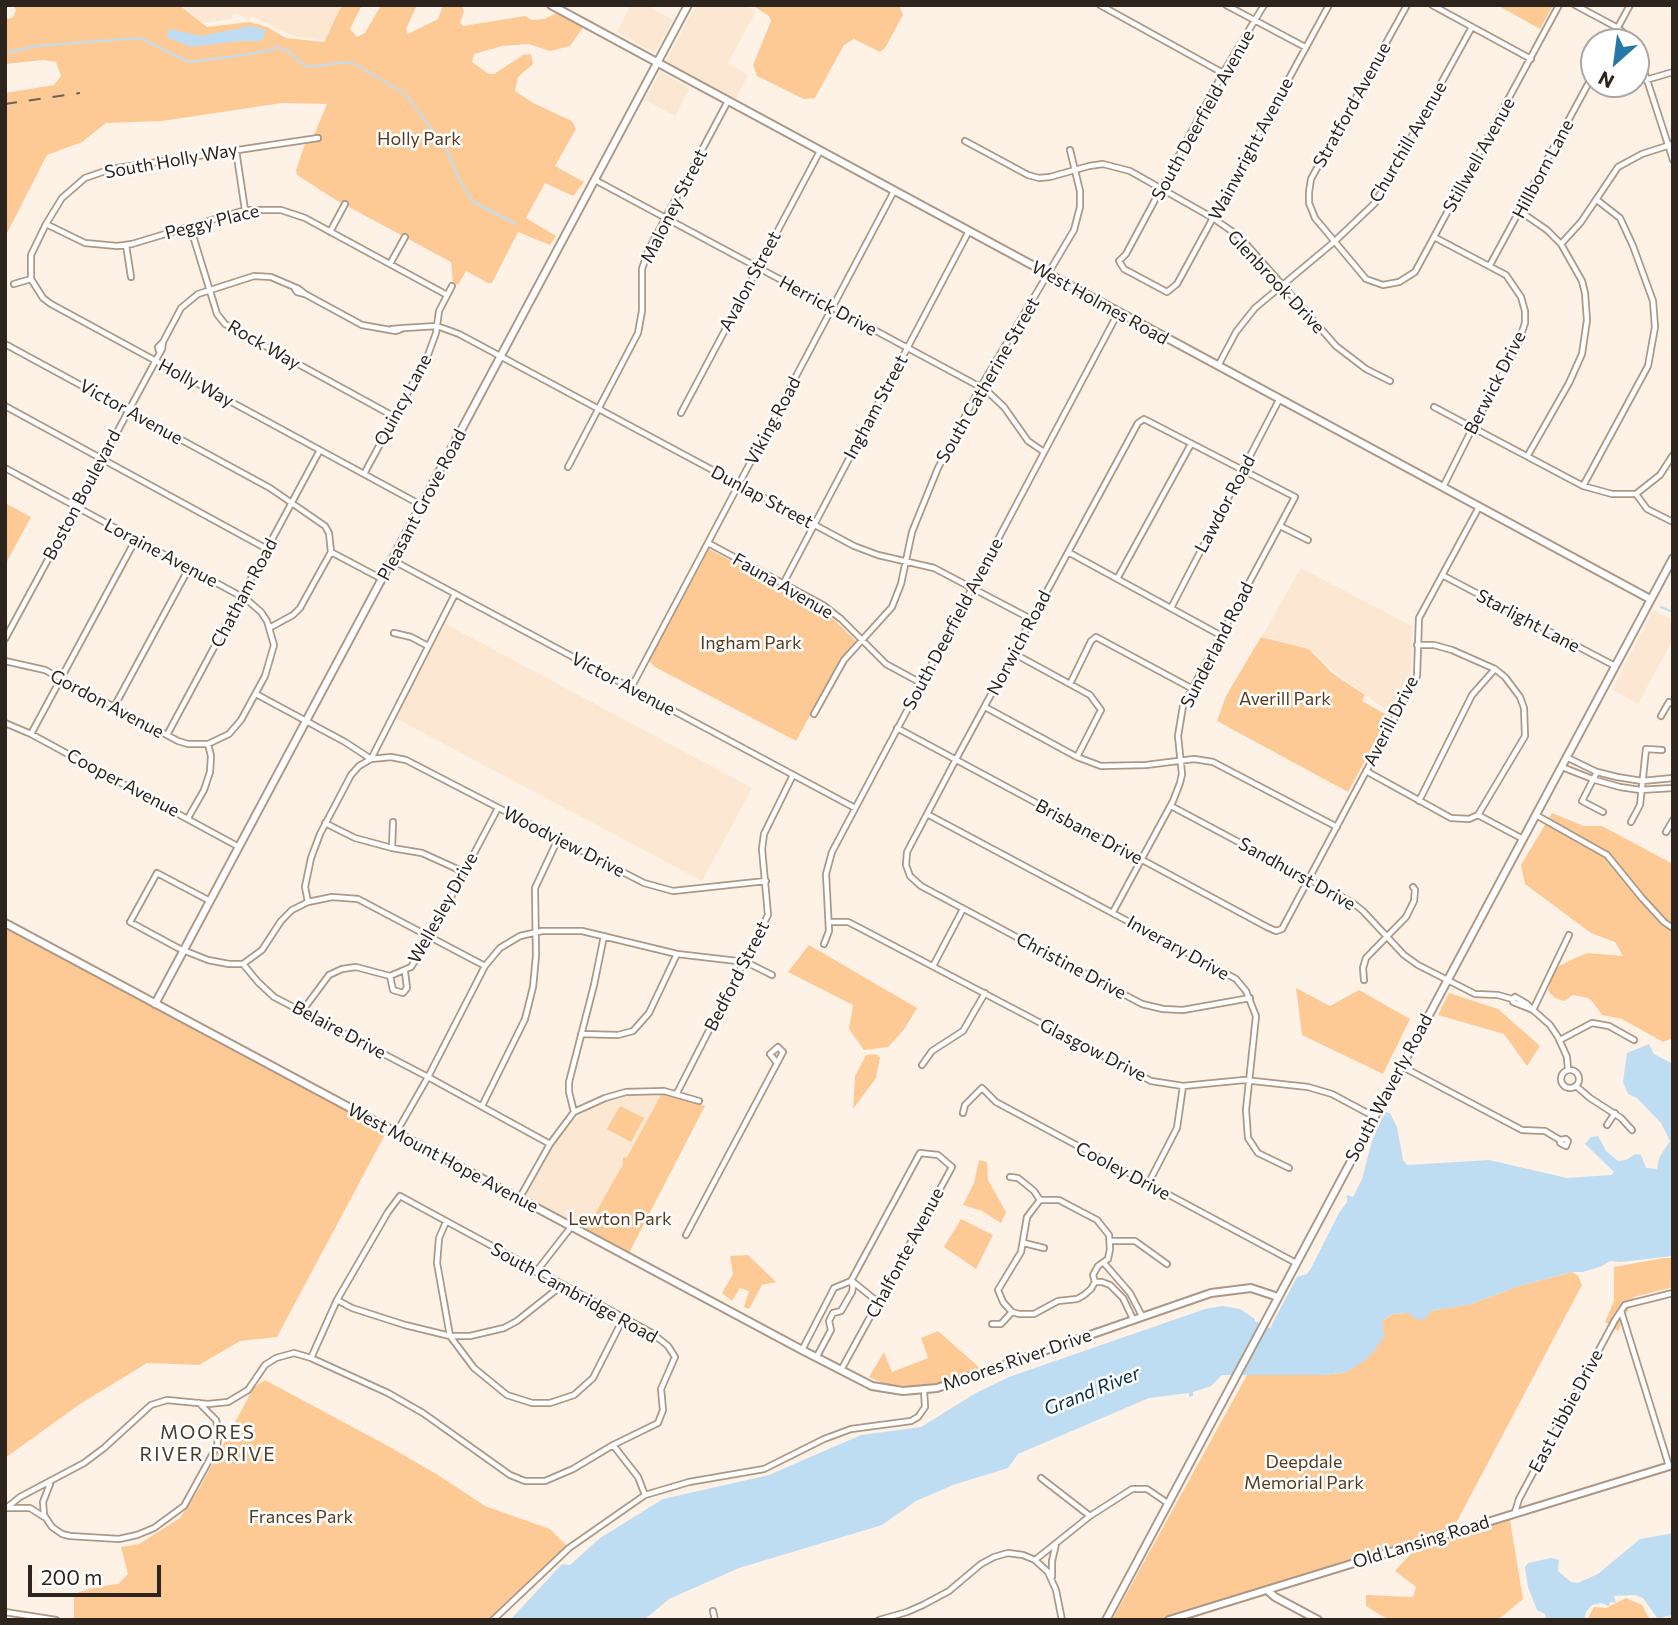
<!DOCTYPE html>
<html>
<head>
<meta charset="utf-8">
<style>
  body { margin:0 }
  #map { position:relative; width:1678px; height:1625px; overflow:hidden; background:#fef1e5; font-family:Commissioner,sans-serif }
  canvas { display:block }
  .frame { position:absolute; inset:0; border:7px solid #2c241d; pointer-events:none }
  .north { position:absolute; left:1580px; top:28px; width:70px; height:70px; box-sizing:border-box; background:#fff; border:2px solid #aba7a5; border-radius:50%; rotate:208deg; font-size:19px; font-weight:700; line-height:28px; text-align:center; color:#2c241d }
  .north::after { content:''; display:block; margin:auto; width:24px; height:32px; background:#2579a9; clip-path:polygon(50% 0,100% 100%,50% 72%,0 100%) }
  .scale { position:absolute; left:28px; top:1565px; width:133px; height:32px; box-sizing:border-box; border:4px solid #2c241d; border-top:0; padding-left:9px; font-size:21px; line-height:24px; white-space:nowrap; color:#2c241d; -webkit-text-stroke:5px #fff; paint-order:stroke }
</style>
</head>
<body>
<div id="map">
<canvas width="1678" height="1625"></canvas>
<div class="frame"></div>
<div class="north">N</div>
<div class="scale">200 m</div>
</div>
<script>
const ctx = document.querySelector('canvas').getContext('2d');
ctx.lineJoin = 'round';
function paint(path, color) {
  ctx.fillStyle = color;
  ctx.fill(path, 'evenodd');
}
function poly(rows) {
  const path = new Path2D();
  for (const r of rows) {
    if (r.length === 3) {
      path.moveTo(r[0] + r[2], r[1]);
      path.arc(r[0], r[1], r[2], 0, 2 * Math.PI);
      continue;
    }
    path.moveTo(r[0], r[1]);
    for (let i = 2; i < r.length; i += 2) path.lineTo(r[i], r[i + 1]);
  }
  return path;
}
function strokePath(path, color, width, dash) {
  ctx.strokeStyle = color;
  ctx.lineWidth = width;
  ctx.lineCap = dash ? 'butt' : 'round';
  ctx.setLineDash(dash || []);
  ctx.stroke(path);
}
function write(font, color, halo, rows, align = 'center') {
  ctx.font = font + ' Commissioner,sans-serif';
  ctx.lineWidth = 5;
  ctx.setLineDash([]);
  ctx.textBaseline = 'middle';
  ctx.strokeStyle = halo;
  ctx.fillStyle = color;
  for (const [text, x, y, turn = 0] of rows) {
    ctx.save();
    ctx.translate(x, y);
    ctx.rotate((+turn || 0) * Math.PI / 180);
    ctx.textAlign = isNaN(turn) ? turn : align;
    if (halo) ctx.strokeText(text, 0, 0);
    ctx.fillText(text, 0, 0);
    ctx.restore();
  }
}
const built = poly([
  [182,5,343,5,324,40,292,36,252,16,249,20,235,13,231,19,203,23],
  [631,5,646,5,673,20,655,53,617,32],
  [696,5,745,5,756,11,728,63,748,75,735,100,666,61],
  [660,72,690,88,675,116,645,100],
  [1301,568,1412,626,1411,672,1390,713,1326,665,1311,649,1262,636],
  [1653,610,1673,620,1673,639,1638,704,1612,690],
  [444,623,752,788,702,881,395,718],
  [631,1093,662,1093,586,1230,525,1197,553,1146,567,1126,582,1113,607,1100]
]);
const green = poly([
  [14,5,179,5,207,27,250,22,267,27,286,38,324,42,342,5,362,5,350,29,357,37,365,33,381,5,417,5,406,29,408,34,438,19,443,5,462,5,464,12,460,23,463,26,525,16,532,20,544,19,559,12,584,26,570,46,550,51,529,44,502,46,474,54,472,62,489,74,494,74,523,55,531,54,533,64,518,77,515,91,533,103,572,121,576,129,555,166,584,182,573,196,545,183,526,218,556,236,550,245,518,232,492,283,488,283,466,271,458,285,453,282,451,262,336,200,297,175,296,170,305,144,311,142,327,104,282,103,162,121,106,123,82,142,47,155,5,237,5,93,54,85,61,76,56,62,43,60,5,64,5,19,12,18,16,11],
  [752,5,899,5,903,15,885,48,880,52,854,39,844,45,815,98,804,99,757,76,753,65,771,21,769,16],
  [1497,5,1553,5,1540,29],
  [5,503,31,517,5,565],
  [709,549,826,612,856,641,843,656,796,741,655,667,649,661],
  [1261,637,1309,649,1332,673,1365,695,1362,701,1389,716,1348,792,1217,721,1226,696],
  [1552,813,1584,826,1602,826,1673,864,1673,1038,1663,1042,1622,1019,1602,1015,1592,1001,1588,998,1573,995,1564,1001,1555,998,1548,991,1552,976,1559,966,1573,959,1587,953,1623,956,1615,942,1591,933,1525,884,1521,865],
  [5,925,388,1129,277,1337,240,1341,199,1365,147,1363,80,1404,5,1458],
  [809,945,917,1008,903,1031,888,1047,864,1050,849,1029,853,1005,788,972],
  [1296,988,1330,1006,1359,990,1410,1019,1383,1074,1302,1035],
  [1449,993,1498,1009,1540,1046,1527,1066,1504,1034,1438,1015],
  [876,1054,880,1058,876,1078,853,1109,855,1076,866,1055],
  [662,1093,705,1106,629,1253,586,1230,623,1164,623,1158,627,1157],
  [620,1106,644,1118,631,1142,607,1129],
  [979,1160,987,1162,988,1180,1006,1212,1001,1223,982,1211,963,1205,974,1183],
  [961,1219,993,1235,976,1269,944,1247],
  [748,1255,776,1282,762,1285,749,1309,744,1307,749,1291,740,1288,732,1301,722,1293,733,1274,730,1256],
  [1664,1258,1673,1258,1673,1287,1634,1297,1618,1331,1605,1322,1614,1301,1614,1267],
  [1572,1272,1578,1276,1582,1285,1454,1527,1157,1620,1112,1620,1247,1375,1325,1375,1347,1372,1382,1321,1393,1314,1431,1311,1471,1304,1519,1286],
  [938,1331,981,1369,936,1384,918,1387,885,1384,869,1377,884,1352,892,1372,928,1358,921,1338],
  [265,1380,388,1446,438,1475,485,1506,550,1529,567,1546,488,1620,71,1620,74,1619,74,1594,95,1587,118,1584,128,1574,121,1547,139,1544,180,1518,199,1489,254,1387],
  [1510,1520,1523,1599,1498,1620,1389,1620,1366,1606,1366,1595,1413,1597,1416,1587,1395,1571,1415,1549],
  [1626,1598,1642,1605,1650,1620,1587,1620,1594,1607,1606,1608]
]);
const water = poly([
  [251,26,266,30,262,41,240,41,191,47,166,37,170,29,201,36],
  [1649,1044,1654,1054,1673,1064,1673,1256,1621,1262,1610,1261,1602,1266,1583,1272,1572,1272,1519,1286,1471,1304,1431,1311,1427,1317,1421,1320,1414,1318,1409,1313,1393,1314,1382,1321,1384,1336,1375,1350,1364,1361,1347,1372,1325,1375,1222,1375,1211,1386,1193,1392,1193,1396,1189,1397,1189,1393,1149,1398,1018,1454,1008,1468,953,1485,916,1501,882,1525,739,1568,669,1599,644,1620,510,1620,562,1564,570,1565,600,1538,663,1499,769,1475,861,1435,921,1427,976,1393,1009,1377,1205,1309,1223,1306,1240,1309,1255,1319,1255,1321,1270,1328,1297,1277,1307,1274,1310,1270,1339,1213,1347,1202,1347,1195,1353,1197,1362,1179,1372,1141,1385,1112,1390,1113,1397,1127,1403,1160,1407,1165,1489,1160,1567,1178,1611,1175,1614,1172,1585,1144,1591,1137,1598,1136,1606,1151,1618,1161,1626,1160,1635,1154,1641,1155,1646,1168,1657,1169,1659,1158,1670,1141,1661,1123,1637,1098,1628,1094,1623,1082,1627,1053],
  [1673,1533,1671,1615,1658,1619,1643,1598,1635,1595,1614,1596,1616,1603,1610,1602,1609,1606,1601,1603,1592,1605,1586,1612,1584,1620,1546,1620,1545,1614,1537,1610,1528,1587,1525,1567,1528,1563,1551,1558,1559,1560,1558,1571,1571,1582,1578,1583,1598,1574,1640,1539]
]);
const stream = poly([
  [5,53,36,46,140,38,189,62,244,55,271,50,277,47,289,52,306,67,348,62,355,64,404,93,445,146,459,179,473,202,516,224],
  [1661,607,1673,612]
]);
const street = poly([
  [1100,5,1223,73],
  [1226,5,1305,47],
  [1264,5,1223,73,1126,254,1119,261,1124,269,1167,292,1177,284,1329,5],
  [1407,5,1311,179,1309,192,1309,203,1315,218,1366,279,1383,285,1399,282,1415,272,1559,5],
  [1432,5,1531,59],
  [1575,5,1618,28,1634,42],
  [1610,42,1630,5],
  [1636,46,1673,160],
  [1646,80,1673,72],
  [318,138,111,169,85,178,62,198,46,224,31,255,31,279,43,298,51,304,421,505],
  [965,141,1028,175,1039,178,1050,177,1089,166,1103,164,1130,171,1213,218,1240,237,1336,346,1366,369,1390,381],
  [236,150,245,210],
  [595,180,986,390,1004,407,1028,441,1044,452],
  [1521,212,1547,230,1561,244,1582,281,1585,293,1587,320,1582,354,1569,383,1528,455],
  [46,224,85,243,117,246,132,244,245,210,281,210,305,218,447,295],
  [190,226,217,314,225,324,395,417],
  [330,232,345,204],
  [1434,237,1506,275,1521,297,1525,311,1525,323,1517,347,1473,427,1443,487],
  [1561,244,1581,222,1618,167,1642,154,1673,144],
  [126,245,131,277],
  [390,264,405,237],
  [1490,265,1594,73],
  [14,284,31,279],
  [305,294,362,325,396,331,404,328,392,329],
  [404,328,437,326,459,334,854,546,878,555,934,568,1031,619],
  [163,342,181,308,198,294,254,276,271,277,299,289,305,294,297,292,295,289],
  [5,344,270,488,325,526,329,533,331,552,382,579],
  [1218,366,1236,332,1255,308,1334,242,1375,203,1472,27],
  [5,406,267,549],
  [1434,407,1583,486,1612,494,1636,494,1647,509,1673,522],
  [681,413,820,151],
  [568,467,638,333,642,311,642,269,648,251,728,101],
  [5,468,246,599,261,612,267,621,274,645,265,676,241,720,229,734,208,744,188,744,178,741,45,670,5,661],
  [364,474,428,355,436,333,439,311,452,286],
  [1583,486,1648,366,1655,327,1653,301,1633,246,1620,218,1597,200],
  [1636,494,1660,475,1673,455],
  [1280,526,1308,540],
  [708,543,823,605,841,619,886,664,921,683],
  [1068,552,1220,635],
  [392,560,855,808],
  [1442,575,1615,666],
  [1117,579,1191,444],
  [783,584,969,231],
  [1171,608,1279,400],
  [271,627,293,615,300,608,331,552],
  [394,633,411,637,428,646],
  [5,639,162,349,163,342,158,347,159,351],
  [1417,645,1434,645,1452,650,1495,669,1505,677,1520,697,1524,708,1525,736,1478,815],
  [1013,653,1090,695,1101,710,1077,757],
  [1070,684,1091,641,1096,637,1191,688],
  [631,688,894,191],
  [256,694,345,742,371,759,391,757,406,760,644,883,673,891,766,881],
  [114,707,189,568],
  [985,707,1077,757,1101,766,1146,765,1194,759,1213,762,1337,827],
  [814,714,844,660,892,607,901,584,912,532,938,468,980,388,1074,230,1080,207,1080,191,1070,150],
  [1661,716,1669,702,1673,704],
  [5,723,31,734,239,847],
  [897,728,1267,927,1276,931,1282,929,1417,676,1419,618,1479,507],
  [31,734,136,539],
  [167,735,320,450],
  [1566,757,1597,772,1617,777,1642,781,1673,778],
  [1562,767,1595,780,1620,787,1640,790,1673,788],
  [1366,771,1451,818,1469,819,1478,815,1523,839],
  [1597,772,1582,801,1603,812],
  [1419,801,1472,695,1495,669],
  [1171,806,1353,903,1363,911,1404,955,1418,965,1475,994,1498,995,1512,999],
  [927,814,1236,979,1246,991,1256,1016,1246,1110,1248,1138,1258,1153,1289,1168],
  [1536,815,1607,855,1642,898,1664,922,1673,928],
  [188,818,204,790,210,772,211,756,208,744],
  [1631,822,1640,805,1646,749,1662,750],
  [325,823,355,838,392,848,422,853,464,872],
  [1666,832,1673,820],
  [392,848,393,822],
  [210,901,157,873,130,922,178,948,208,960,229,964,243,964,258,982,274,997,428,1077,550,1144],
  [308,902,305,887,311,858,320,834,351,775,359,766,371,759,455,594],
  [1113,912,1173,801,1180,783,1182,774,1178,736,1183,706,1295,497,1144,419,1138,423,955,761,907,852,906,865,910,876,921,886,1142,1004,1163,1009,1183,1010,1250,998],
  [829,922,848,922,856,926,1151,1081,1183,1086,1244,1080,1308,1087,1332,1094,1373,1116],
  [824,944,829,931,826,874,832,852,1118,313],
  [243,964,262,950,281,921,292,910,308,902,332,897,358,899,485,966],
  [933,966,963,909],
  [390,976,393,990,403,993,407,988,405,972],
  [1364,980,1363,968,1366,958,1406,917,1414,901,1415,890,1413,887],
  [1515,997,1527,1004,1533,1010,1513,1002,1512,999,1515,997],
  [303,1010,329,975,342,969,356,967,390,976,411,967,430,937,498,808],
  [581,1034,618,1035,633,1031,649,1013,677,954],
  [1560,1040,1592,1023,1609,1026,1634,1040],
  [922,1065,932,1051,963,1031,985,993],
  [1401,1066,1522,1130,1545,1131,1560,1140,1560,1143,1566,1146,1568,1141,1566,1139,1560,1140],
  [1570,1079,9],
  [1568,1070,1567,1057,1558,1037,1550,1025,1533,1010,1569,935],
  [1576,1086,1590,1098,1621,1118,1632,1130],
  [677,1093,768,915,762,849,764,834,793,775],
  [482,1106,525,1019,533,987,536,956,535,888,558,839],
  [574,1112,569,1092,569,1082,594,985,604,936],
  [963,1113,965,1105,982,1088,996,1102,1296,1263],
  [1607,1125,1615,1113],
  [396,1133,428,1077,485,966,500,948,520,936,542,931,582,931,677,954,746,962,772,975],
  [1010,1177,1018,1178,1034,1191,1040,1200],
  [1148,1184,1177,1128,1183,1086],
  [519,1199,550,1144,574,1112,605,1098,626,1092,664,1091,699,1101],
  [1040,1200,1059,1200,1097,1220,1109,1235,1110,1249,1108,1259,1098,1266,1093,1275,1095,1282,1091,1289,1084,1295,1077,1299,1058,1301,1034,1314,1019,1314,1012,1312,1003,1302,998,1290,1021,1252,1027,1217,1040,1200],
  [446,1222,439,1238,437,1263,450,1336,474,1368,507,1395,532,1403,550,1403,574,1395,593,1378,623,1319],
  [686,1235,783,1052,778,1047,770,1054,777,1063],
  [1110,1241,1135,1241,1167,1264],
  [1024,1243,1044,1248],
  [1104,1263,1130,1293,1142,1316],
  [536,1272,571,1227],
  [852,1281,878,1302],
  [1095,1282,1102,1282,1110,1285,1123,1298,1133,1319],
  [337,1300,352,1308,405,1325,450,1336,470,1336,504,1328,517,1321,561,1286],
  [1621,1311,1669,1466],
  [992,1324,1001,1324,1012,1312],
  [802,1350,834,1288,851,1281,920,1153,938,1155,952,1167,841,1370],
  [816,1358,831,1330,829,1321,833,1313,841,1311,852,1292,853,1287,851,1281],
  [613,1445,638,1477,645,1495],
  [1041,1478,1090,1516],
  [50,1484,43,1502,44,1515,52,1527,62,1534,70,1536,119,1539,137,1535,154,1528,184,1506,217,1446,219,1432,216,1420,199,1403],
  [7,1508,30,1508,44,1517],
  [5,1509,20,1497,84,1463,104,1448,151,1405,167,1400,208,1404,228,1402,248,1390,265,1365,276,1358,294,1353,311,1358,388,1393,423,1413,510,1475,525,1481,545,1481,573,1469,613,1445,658,1423,663,1410,661,1389,675,1357,668,1346,652,1333,400,1196,388,1212,337,1300,311,1358],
  [1515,1512,1519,1499,1615,1320,1625,1305,1673,1293],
  [1035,1560,1090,1516,1132,1489,1147,1489,1169,1504],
  [1052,1577,1052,1561,1056,1544],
  [713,1611,715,1620],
  [5,1612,56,1620],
  [493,1620,569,1548,645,1495,689,1482,764,1469,824,1439,851,1429,911,1421,918,1417,925,1407,924,1390],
  [879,1620,907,1612,923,1605,949,1591,981,1564,994,1557,1008,1553,1023,1555,1035,1560,1048,1572,1056,1590,1062,1620]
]);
const secondary = poly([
  [551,5,1650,599],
  [5,923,802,1350,872,1386,903,1391,937,1388,1211,1293,1251,1288,1278,1297],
  [155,1004,688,5],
  [1267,1590,1275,1597,1318,1620],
  [1106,1620,1673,558],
  [1169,1620,1673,1465]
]);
const rail = poly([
  [5,104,80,93]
]);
const streetNames = [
  ["Stratford Avenue",1352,105,-61],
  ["South Deerfield Avenue",1203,115,-61],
  ["Churchill Avenue",1408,142,-60],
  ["Wainwright Avenue",1251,149,-62],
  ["Stillwell Avenue",1479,155,-61],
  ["South Holly Way",171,161,-10],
  ["Hillborn Lane",1543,169,-62],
  ["Maloney Street",674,206,-63],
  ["Peggy Place",212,222,-14],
  ["Avalon Street",750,281,-62],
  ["Glenbrook Drive",1276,282,47],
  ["West Holmes Road",1100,303,29],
  ["Herrick Drive",828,306,28],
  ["Rock Way",264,345,30],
  ["South Catherine Street",988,380,-60],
  ["Holly Way",196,383,28],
  ["Berwick Drive",1495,383,-63],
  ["Quincy Lane",403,400,-62],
  ["Ingham Street",876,407,-62],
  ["Victor Avenue",131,412,29],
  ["Viking Road",773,421,-62],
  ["Boston Boulevard",82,495,-62],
  ["Dunlap Street",762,497,28],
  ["Lawdor Road",1225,504,-62],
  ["Pleasant Grove Road",422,505,-62],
  ["Loraine Avenue",161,553,28],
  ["Fauna Avenue",783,586,30],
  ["Chatham Road",244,593,-62],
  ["Starlight Lane",1528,621,28],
  ["South Deerfield Avenue",953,624,-62],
  ["Norwich Road",1019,643,-62],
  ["Sunderland Road",1217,645,-63],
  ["Victor Avenue",623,684,28],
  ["Gordon Avenue",107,704,28],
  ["Averill Drive",1391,721,-63],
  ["Cooper Avenue",123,783,28],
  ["Brisbane Drive",1089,832,28],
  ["Woodview Drive",564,842,27],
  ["Sandhurst Drive",1297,874,29],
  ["Wellesley Drive",443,908,-61],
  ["Inverary Drive",1178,948,29],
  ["Christine Drive",1071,966,28],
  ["Bedford Street",737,976,-63],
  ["Belaire Drive",339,1030,28],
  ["Glasgow Drive",1093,1050,27],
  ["South Waverly Road",1389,1088,-62],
  ["West Mount Hope Avenue",443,1158,28],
  ["Cooley Drive",1123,1171,28],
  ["Chalfonte Avenue",905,1253,-62],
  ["South Cambridge Road",574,1293,29],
  ["Moores River Drive",1017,1360,-19],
  ["East Libbie Drive",1566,1411,-62],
  ["Old Lansing Road",1421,1542,-17]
];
const parkNames = [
  ["Holly Park",419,139],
  ["Ingham Park",751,643],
  ["Averill Park",1285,699],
  ["Lewton Park",620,1219],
  ["Deepdale",1304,1462],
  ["Memorial Park",1304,1483],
  ["Frances Park",301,1517]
];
const waterNames = [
  ["Grand River",1092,1391,-22]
];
const neighbourhoodNames = [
  ["MOORES",208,1433],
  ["RIVER DRIVE",208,1455]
];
paint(built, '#fce7d2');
paint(green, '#fdca96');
paint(water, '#beddf3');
strokePath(stream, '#beddf3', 2);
strokePath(street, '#ac9885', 8);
strokePath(secondary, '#ac9885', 10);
strokePath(street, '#fff', 4.5);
strokePath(secondary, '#fff', 6);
strokePath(rail, '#6c625a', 2, [12, 12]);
write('18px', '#2c241d', '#fff', streetNames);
write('18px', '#553a1e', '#fff', parkNames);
write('italic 19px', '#072d43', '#fff', waterNames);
ctx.letterSpacing = '2px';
write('19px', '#4b3b2a', '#fff', neighbourhoodNames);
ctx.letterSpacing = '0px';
</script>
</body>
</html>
